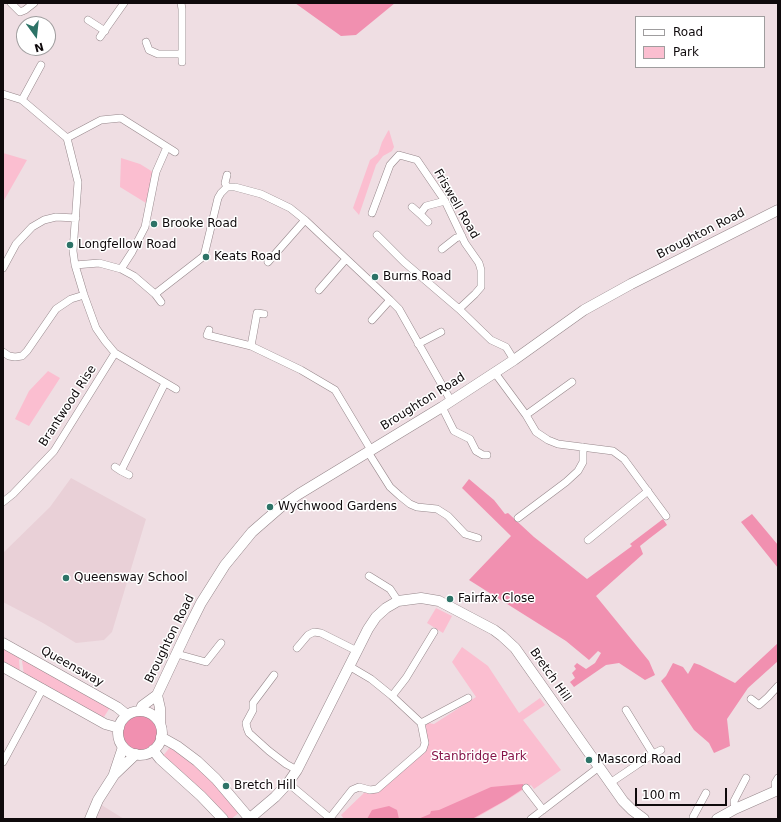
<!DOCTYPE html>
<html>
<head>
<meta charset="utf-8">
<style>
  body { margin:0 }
  #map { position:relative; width:781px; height:822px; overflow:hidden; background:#efdee3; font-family:"DejaVu Sans",sans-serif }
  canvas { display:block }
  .frame { position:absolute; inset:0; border:4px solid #0f0a0c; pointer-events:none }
  .legend { position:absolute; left:635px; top:16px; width:130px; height:52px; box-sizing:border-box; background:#fff; border:1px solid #9f9d9e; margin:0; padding:5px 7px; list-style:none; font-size:12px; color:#0f0a0c }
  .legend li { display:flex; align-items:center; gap:8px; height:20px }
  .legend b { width:20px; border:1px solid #9f9d9e }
  .north { position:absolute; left:16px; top:16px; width:40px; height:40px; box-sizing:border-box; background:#fff; border:1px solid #9f9d9e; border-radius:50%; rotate:165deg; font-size:11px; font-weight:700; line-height:16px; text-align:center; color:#0f0a0c }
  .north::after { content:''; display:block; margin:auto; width:14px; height:18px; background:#2d7367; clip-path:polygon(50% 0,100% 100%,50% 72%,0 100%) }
  .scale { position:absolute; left:635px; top:788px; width:92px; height:18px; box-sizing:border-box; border:2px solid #0f0a0c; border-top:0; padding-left:5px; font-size:12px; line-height:14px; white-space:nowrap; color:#0f0a0c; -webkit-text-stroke:3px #fff; paint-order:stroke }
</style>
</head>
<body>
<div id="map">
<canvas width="781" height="822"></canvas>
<div class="frame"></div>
<ul class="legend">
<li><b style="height:5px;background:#fff"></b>Road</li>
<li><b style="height:11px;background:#fbbed0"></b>Park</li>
</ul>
<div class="north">N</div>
<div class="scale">100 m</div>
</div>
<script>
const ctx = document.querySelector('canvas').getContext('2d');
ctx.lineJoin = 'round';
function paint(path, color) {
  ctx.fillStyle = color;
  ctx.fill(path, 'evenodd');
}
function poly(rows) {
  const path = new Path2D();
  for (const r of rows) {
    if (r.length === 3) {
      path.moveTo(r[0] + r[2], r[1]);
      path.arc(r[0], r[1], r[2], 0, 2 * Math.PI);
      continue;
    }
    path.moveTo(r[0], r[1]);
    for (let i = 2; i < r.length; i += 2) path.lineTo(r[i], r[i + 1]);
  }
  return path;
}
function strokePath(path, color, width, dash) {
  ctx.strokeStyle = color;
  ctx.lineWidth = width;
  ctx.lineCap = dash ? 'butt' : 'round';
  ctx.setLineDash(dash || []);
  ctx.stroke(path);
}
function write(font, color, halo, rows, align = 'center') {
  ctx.font = font + ' "DejaVu Sans",sans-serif';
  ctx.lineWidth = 3;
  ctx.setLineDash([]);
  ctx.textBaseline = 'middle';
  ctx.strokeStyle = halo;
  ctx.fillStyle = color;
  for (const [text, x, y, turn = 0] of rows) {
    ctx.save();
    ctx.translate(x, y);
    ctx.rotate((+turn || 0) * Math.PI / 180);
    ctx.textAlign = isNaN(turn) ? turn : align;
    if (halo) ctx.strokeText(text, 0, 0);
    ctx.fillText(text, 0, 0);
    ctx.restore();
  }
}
const built = poly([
  [71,478,146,519,112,632,104,640,76,643,43,623,3,602,3,553,50,507],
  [100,804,124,819,94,819]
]);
const green = poly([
  [389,130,394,147,392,151,383,156,376,165,359,215,353,208,370,160,378,154,382,142,388,131],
  [3,153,27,160,3,202],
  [121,158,140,164,153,172,146,203,120,187],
  [48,371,60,378,29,426,15,419,29,391],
  [436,608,452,616,443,633,427,623],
  [4,646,21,657,19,660,20,673,3,664],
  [462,647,488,666,519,713,540,698,545,705,523,720,561,770,534,789,531,785,526,788,507,800,474,819,344,819,341,815,365,792,370,793,425,750,425,726,428,723,434,724,476,697,452,662],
  [25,658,111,706,102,720,24,675,22,661],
  [171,746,189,759,214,782,240,812,231,819,228,819,162,757]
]);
const forest = poly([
  [295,3,395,3,356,35,341,36],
  [469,479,494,500,505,514,508,513,534,537,587,579,632,546,630,544,663,519,667,525,650,538,640,546,643,554,596,596,649,661,655,675,645,680,619,663,606,665,574,687,570,682,575,678,572,673,576,669,574,666,577,663,586,669,595,663,601,653,598,651,589,660,566,641,469,580,511,536,462,488],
  [752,514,778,545,778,568,741,522],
  [778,643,778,661,748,688,727,719,730,746,714,753,709,743,694,730,661,681,666,676,673,663,683,667,688,674,694,663,700,665,735,683],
  [140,732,19],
  [523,784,524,788,506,800,472,819,418,819,430,814,431,811,439,810,491,787],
  [389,806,397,810,399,819,367,819,372,810]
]);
const street = poly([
  [11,3,20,12,25,10,34,3],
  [181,3,182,9,182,62],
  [88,20,105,31],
  [100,37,124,3],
  [146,42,149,50,158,54,182,54],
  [3,94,22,100,67,138,78,182,73,251,75,265,84,295,96,328,105,341,115,353,176,389],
  [22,100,41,65],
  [67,138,101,120,121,118,175,152],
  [227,187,235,187,261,194,290,208,305,220,390,300,399,309,451,401],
  [412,207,420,214,426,206,445,201],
  [372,213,390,165,399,155,417,160,445,201,465,243,479,263,481,270,481,287,475,294,459,309,491,340,506,347,514,360],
  [420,214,428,222],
  [377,235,404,262,459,309],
  [442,249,456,238,462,236],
  [268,262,305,220],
  [75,265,99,263,121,269,134,276,155,294,161,302],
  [3,268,16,244,32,227,44,220,56,217,76,218],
  [121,269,132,252,145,227,156,172,167,147],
  [319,290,346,259],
  [155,294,204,256,218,198,221,193,227,187,225,183,227,175],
  [372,320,390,300],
  [209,330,207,335,251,346,301,370,335,390,371,450],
  [418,344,441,332],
  [251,346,257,313,264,314],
  [3,352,9,356,15,357,22,356,27,351,56,309,71,299,84,295],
  [495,373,526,415,536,432,548,440,558,444,613,451,624,459,666,516],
  [442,407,454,431,470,439,476,451,483,455,487,455],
  [526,415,572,382],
  [368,452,390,487,400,496,410,504,417,507,437,509,448,516,465,534,478,538],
  [115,467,121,471,165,383],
  [121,471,129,475],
  [3,502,13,494,54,451,115,353],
  [518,518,566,482,578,471,583,462,583,447],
  [588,540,648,491],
  [369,576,390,589,398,601],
  [297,648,308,635,314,632,321,633,357,651],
  [177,654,206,662,221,643],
  [349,666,371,679,392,696,421,723,468,698],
  [274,675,253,703,253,710,246,723,247,728,249,733,269,751,286,764,297,770],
  [392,696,406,678,434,632],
  [751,699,759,705,768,697,778,686],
  [653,754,661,750],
  [3,762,43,688],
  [288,783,331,819],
  [610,783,653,754,626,710],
  [526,788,543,810],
  [776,790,775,783,778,778],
  [735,809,734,801,746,778],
  [330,818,352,790,359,787,370,790,377,789,423,749,425,743,421,723],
  [531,819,599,767],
  [693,819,693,817,706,793]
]);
const secondary = poly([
  [3,643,117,707,127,715],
  [3,667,105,724,119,728],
  [157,695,160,708,160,723],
  [140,711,142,706,157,695,188,629,201,603,225,565,252,532,283,505,299,494,442,407,514,360,584,310,631,284,778,210],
  [140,733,22],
  [161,737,177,746,197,761,216,779,250,819],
  [153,750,160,759,201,796,223,819],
  [114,774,123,747],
  [90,819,98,800,114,775,136,754],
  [249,819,275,797,288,783,297,770,368,629,376,617,386,608,398,601,421,598,439,601,494,630,502,636,515,648,623,801,632,810,644,819],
  [717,819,735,809,778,790]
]);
const markers = [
  [154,224,4,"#2d7367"],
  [70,245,4,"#2d7367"],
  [206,257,4,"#2d7367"],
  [375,277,4,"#2d7367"],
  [270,507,4,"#2d7367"],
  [66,578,4,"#2d7367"],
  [450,599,4,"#2d7367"],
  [589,760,4,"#2d7367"],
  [226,786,4,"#2d7367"]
];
const streetNames = [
  ["Friswell Road",456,204,60],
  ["Broughton Road",701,234,-27],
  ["Broughton Road",423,402,-32],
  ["Brantwood Rise",68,406,-57],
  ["Broughton Road",170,639,-64],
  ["Queensway",72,667,29],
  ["Bretch Hill",550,675,55]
];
const poiNames = [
  ["Brooke Road",162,224],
  ["Longfellow Road",78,245],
  ["Keats Road",214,257],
  ["Burns Road",383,277],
  ["Wychwood Gardens",278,507],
  ["Queensway School",74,578],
  ["Fairfax Close",458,599],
  ["Mascord Road",597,760],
  ["Bretch Hill",234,786]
];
const parkNames = [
  ["Stanbridge Park",479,757]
];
paint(built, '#e9d0d7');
paint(green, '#fbbed0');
paint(forest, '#f190b0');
strokePath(street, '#96878b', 8);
strokePath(secondary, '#96878b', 11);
strokePath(street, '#fff', 7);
strokePath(secondary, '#fff', 10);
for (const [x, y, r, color] of markers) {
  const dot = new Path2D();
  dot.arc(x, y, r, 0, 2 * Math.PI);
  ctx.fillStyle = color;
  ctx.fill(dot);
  strokePath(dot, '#fff', 1.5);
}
write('12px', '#0f0a0c', '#fff', streetNames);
write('12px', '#0f0a0c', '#fff', poiNames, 'left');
write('12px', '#871449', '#fff', parkNames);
</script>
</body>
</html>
